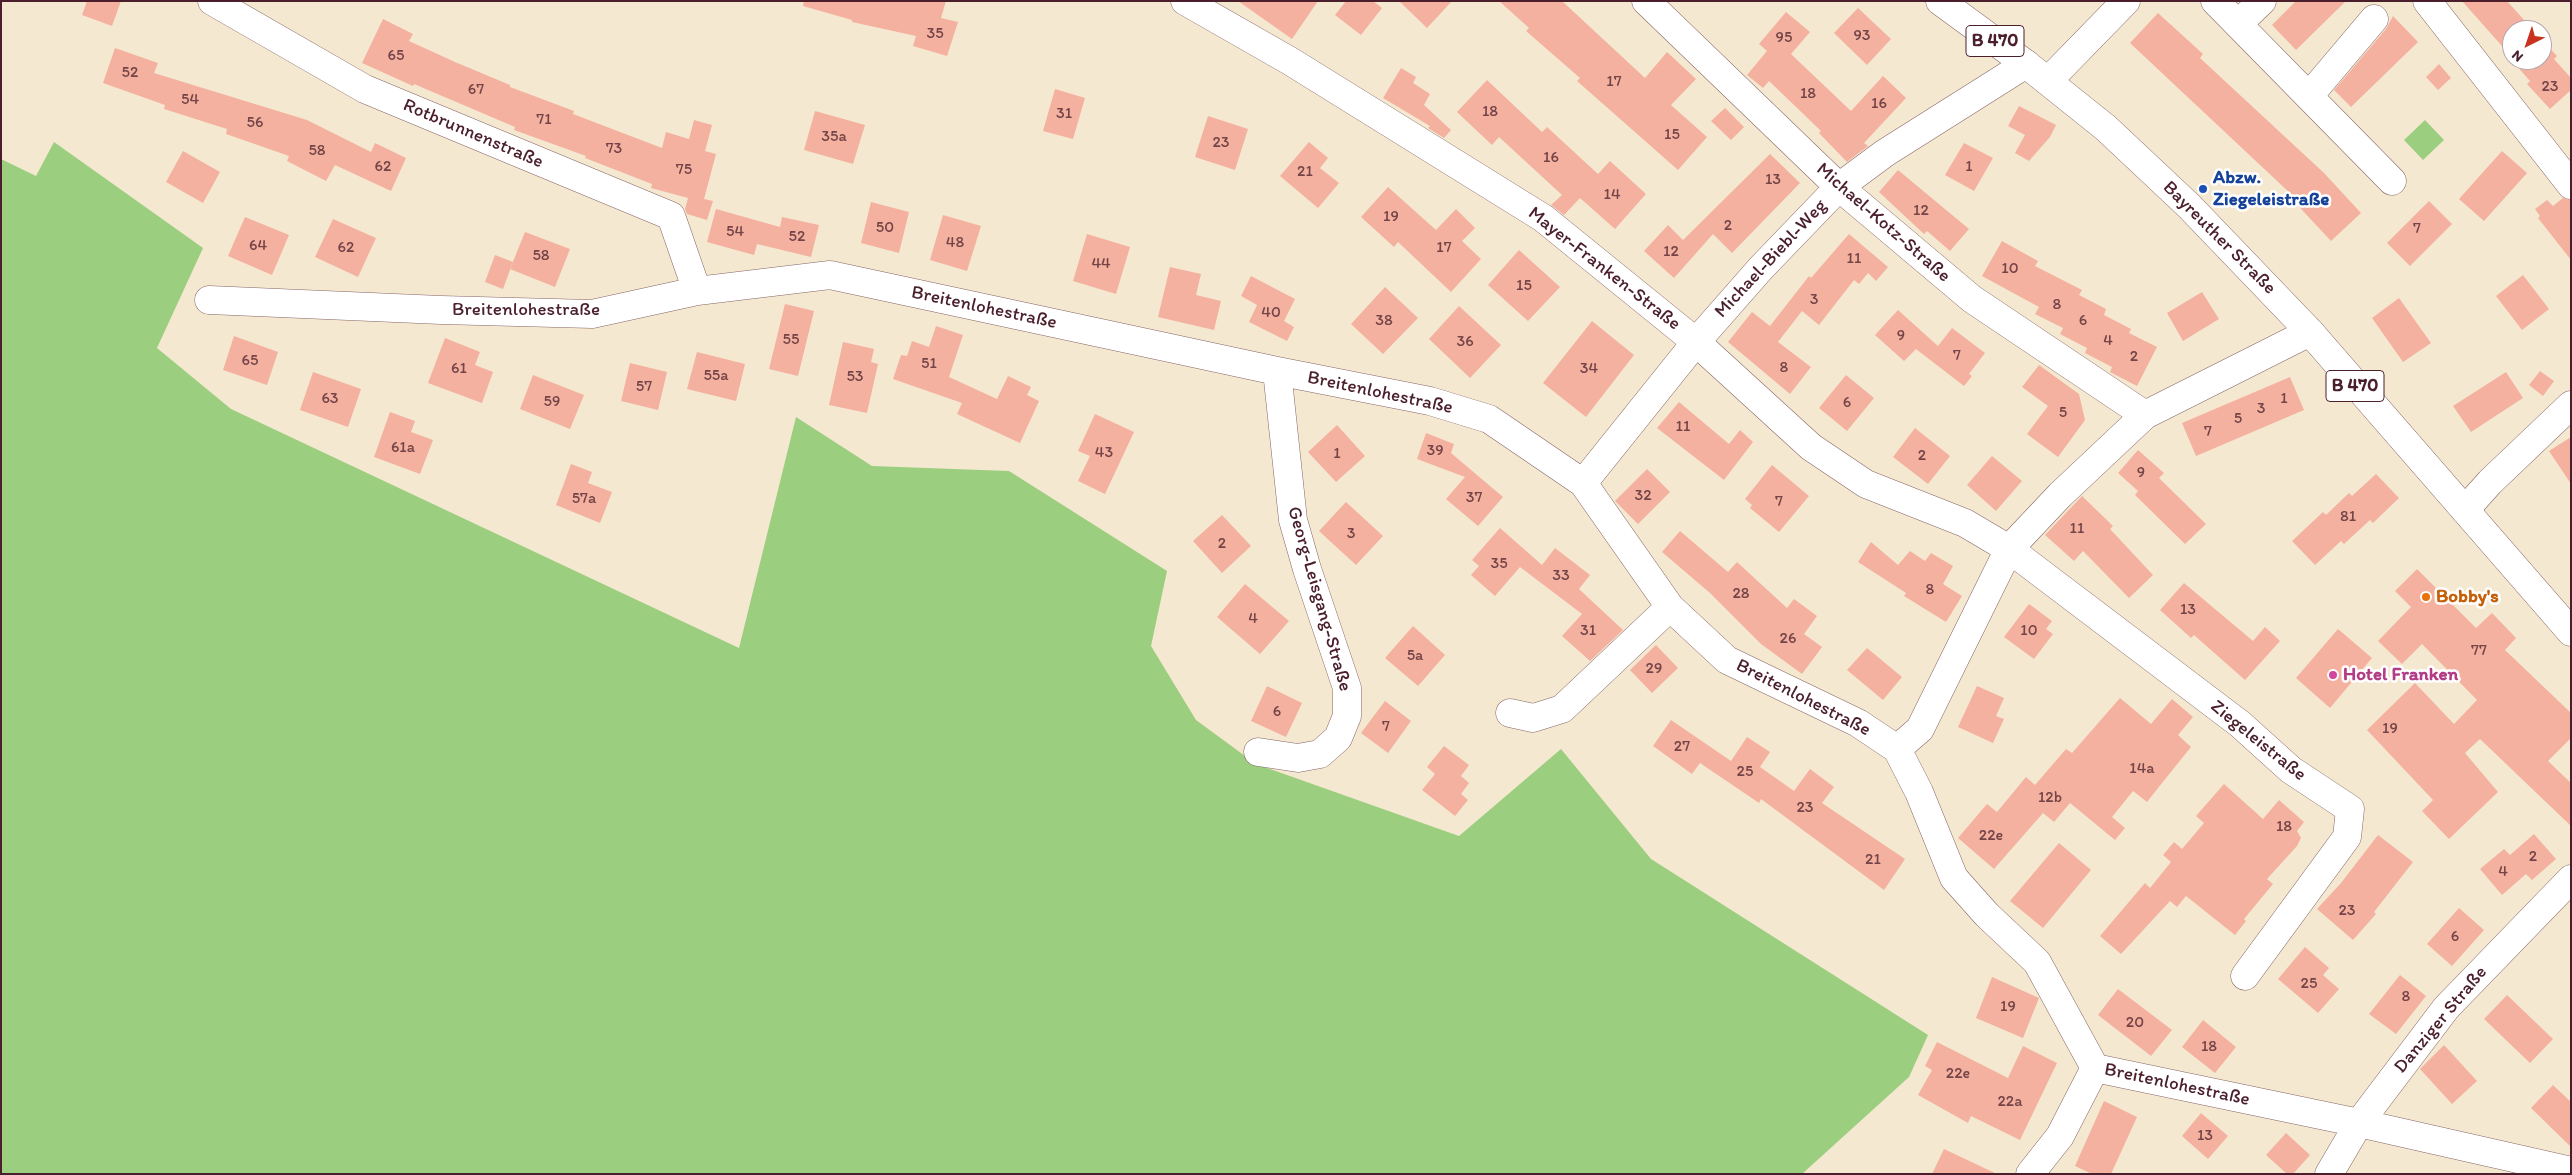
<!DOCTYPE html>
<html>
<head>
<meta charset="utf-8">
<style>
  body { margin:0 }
  #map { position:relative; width:2572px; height:1175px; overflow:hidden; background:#f5e8d1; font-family:Itim,sans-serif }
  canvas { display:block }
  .frame { position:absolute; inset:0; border:2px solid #4a1f2b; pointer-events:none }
  .north { position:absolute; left:2502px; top:20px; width:50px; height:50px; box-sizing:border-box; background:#fff; border:1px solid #b7a5aa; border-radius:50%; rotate:221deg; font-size:14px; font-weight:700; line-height:20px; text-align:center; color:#4a1f2b }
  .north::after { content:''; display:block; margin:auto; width:18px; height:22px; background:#c8321e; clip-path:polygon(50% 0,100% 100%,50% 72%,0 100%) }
</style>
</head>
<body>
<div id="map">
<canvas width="2572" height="1175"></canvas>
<div class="frame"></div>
<div class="north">N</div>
</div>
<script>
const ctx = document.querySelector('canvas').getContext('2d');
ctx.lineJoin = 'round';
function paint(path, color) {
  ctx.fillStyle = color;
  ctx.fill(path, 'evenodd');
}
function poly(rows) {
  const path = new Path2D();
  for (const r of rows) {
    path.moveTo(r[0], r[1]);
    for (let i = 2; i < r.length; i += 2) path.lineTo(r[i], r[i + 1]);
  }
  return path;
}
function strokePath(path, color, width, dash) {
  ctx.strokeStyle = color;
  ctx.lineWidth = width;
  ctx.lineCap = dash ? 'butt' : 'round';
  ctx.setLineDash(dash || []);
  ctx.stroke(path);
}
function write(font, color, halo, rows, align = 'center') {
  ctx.font = font + ' Itim,sans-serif';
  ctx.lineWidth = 5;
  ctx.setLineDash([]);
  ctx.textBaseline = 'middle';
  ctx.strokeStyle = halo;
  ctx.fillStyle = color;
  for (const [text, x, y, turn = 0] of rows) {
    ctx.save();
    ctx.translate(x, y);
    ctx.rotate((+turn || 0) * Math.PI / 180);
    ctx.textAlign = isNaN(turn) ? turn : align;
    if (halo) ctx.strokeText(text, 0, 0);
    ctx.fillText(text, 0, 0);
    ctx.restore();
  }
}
const green = poly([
  [2425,120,2444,140,2423,160,2404,140],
  [54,142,203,248,157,348,231,409,739,648,796,417,872,466,1009,471,1167,571,1151,646,1196,720,1256,764,1459,836,1561,749,1651,859,1928,1035,1909,1077,1802,1174,1,1174,1,159,36,176]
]);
const building = poly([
  [87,1,121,1,112,26,82,15],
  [804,1,946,1,941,18,958,22,947,56,913,46,916,36,852,22,852,20,803,6],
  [1238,1,1318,1,1292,39],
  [1346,1,1373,1,1382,8,1361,35,1335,15],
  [1399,1,1452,1,1427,28],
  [1499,1,1562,1,1645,78,1667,52,1696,79,1671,105,1707,137,1678,170,1577,81,1580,78,1526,31,1529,28],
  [2296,1,2346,1,2296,50,2272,25],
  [2462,1,2507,1,2533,30,2512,30,2512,60,2542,60,2542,40,2557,56,2554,59,2571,78,2571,90,2550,109,2527,84,2530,81,2507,55,2509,54],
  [1858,8,1891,39,1867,65,1834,33],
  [1786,12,1810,32,1791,54,1851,111,1883,76,1906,98,1864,143,1868,146,1847,162,1819,133,1821,131,1769,81,1763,88,1747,75,1767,51,1759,44],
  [2158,13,2203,54,2200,58,2324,173,2361,213,2331,241,2289,196,2291,194,2130,43],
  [2393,16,2418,42,2351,107,2334,90,2386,29],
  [383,19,413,34,409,41,455,62,510,85,510,87,574,111,573,114,662,148,666,132,689,139,694,120,712,125,705,151,716,154,704,199,713,201,707,220,687,214,685,209,688,198,651,188,652,184,585,158,586,156,514,130,515,127,414,84,413,86,362,63],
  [115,48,158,63,154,73,307,120,371,152,375,143,406,158,391,191,335,165,326,181,287,161,289,156,226,134,227,129,164,109,165,105,103,83],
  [2439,64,2451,78,2438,90,2426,77],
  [1401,68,1416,77,1413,83,1430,94,1424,105,1451,130,1444,138,1428,128,1430,126,1383,98],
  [1487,80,1542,132,1547,127,1598,174,1610,161,1646,194,1615,229,1580,198,1564,215,1551,205,1562,195,1499,137,1492,145,1457,112],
  [1055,89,1085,98,1073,139,1043,131],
  [2019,106,2056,125,2050,137,2029,161,2015,153,2025,135,2008,126],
  [1725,108,1744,127,1731,140,1711,121],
  [815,111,865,125,853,164,804,150],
  [1208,116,1248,129,1235,170,1195,157],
  [1309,142,1328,158,1320,168,1339,183,1318,208,1280,176],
  [1964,143,1993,158,1974,191,1945,175],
  [183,151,220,172,203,203,166,182],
  [2502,151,2527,173,2484,221,2459,199],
  [1770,154,1800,183,1732,253,1713,234,1674,278,1644,251,1668,225,1683,240],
  [1898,170,1969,229,1950,251,1927,231,1924,234,1879,192],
  [1388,187,1436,230,1456,209,1475,228,1462,241,1481,259,1451,292,1398,242,1394,247,1361,217],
  [2563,198,2571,200,2571,260,2538,218,2540,216,2535,209,2547,200,2553,206],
  [2429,201,2452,224,2410,266,2387,243],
  [871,202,909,212,899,253,861,243],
  [716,209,780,227,782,217,819,225,811,257,757,244,754,255,707,242],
  [943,215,981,226,967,271,930,260],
  [245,217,289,235,272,275,228,256],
  [333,219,376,238,358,277,315,257],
  [525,232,570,249,555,287,510,269],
  [1087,234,1130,247,1116,294,1073,281],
  [1849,234,1888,267,1876,281,1868,273,1859,284,1854,280,1819,325,1802,311,1778,342,1811,367,1790,394,1728,342,1752,312,1770,326,1809,276,1811,278],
  [2002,241,2038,261,2035,266,2082,290,2079,295,2106,309,2104,315,2131,329,2129,333,2157,347,2137,386,2110,372,2112,367,2085,353,2087,348,2060,334,2063,328,2035,314,2039,307,1982,276],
  [1519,250,1560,287,1528,321,1488,285],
  [495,255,513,262,503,289,485,282],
  [1170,267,1201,274,1196,295,1221,301,1214,330,1158,317],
  [2523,275,2549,309,2522,330,2496,296],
  [1251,276,1295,299,1284,321,1294,327,1287,341,1249,322,1257,305,1241,296],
  [1385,287,1418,318,1383,354,1351,324],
  [2202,292,2219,319,2183,341,2167,313],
  [2399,298,2431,343,2403,362,2372,318],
  [785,304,814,311,798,376,769,369],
  [1459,306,1501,345,1470,378,1429,339],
  [1898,310,1938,346,1952,328,1985,353,1969,374,1972,376,1964,386,1916,349,1904,361,1875,335],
  [1592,321,1634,355,1586,417,1543,383],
  [936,326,963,335,949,377,997,399,1008,376,1031,387,1027,395,1039,401,1020,443,957,414,962,403,893,379,901,355,907,356,912,341,929,347],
  [234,336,278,352,267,385,223,370],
  [445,338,480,352,475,365,493,372,482,403,428,383],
  [843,342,874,349,871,362,878,364,867,413,829,405],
  [697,352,745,364,736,401,687,389],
  [630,363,667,372,658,410,621,401],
  [2039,365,2079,394,2085,420,2058,457,2027,434,2048,406,2022,387],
  [2540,371,2554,381,2543,396,2529,385],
  [313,372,361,389,348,427,300,410],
  [2506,372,2523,398,2471,432,2453,406],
  [533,375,584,395,570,429,520,409],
  [1846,375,1874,398,1847,431,1819,408],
  [2290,377,2304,410,2196,456,2182,423],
  [1679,402,1729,444,1740,430,1753,442,1724,480,1657,428],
  [390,412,415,421,411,432,433,440,420,474,374,457],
  [1095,414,1134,432,1105,494,1078,481,1090,456,1078,451],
  [1337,425,1365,456,1336,482,1308,452],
  [1915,428,1950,456,1928,484,1893,457],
  [1426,433,1454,444,1451,453,1503,497,1478,526,1446,499,1465,477,1417,459],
  [2571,437,2571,484,2549,451],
  [2138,450,2164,473,2159,478,2206,524,2185,544,2135,495,2138,491,2118,473],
  [1992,456,2022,481,1996,511,1967,485],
  [571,464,592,472,588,483,612,492,600,523,556,505],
  [1772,465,1809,496,1779,532,1750,508,1752,505,1745,499],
  [1647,469,1670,492,1638,524,1615,501],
  [2376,474,2399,498,2373,523,2370,520,2344,544,2341,541,2315,565,2292,541,2323,512,2326,515,2349,493,2352,496],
  [2082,496,2113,526,2110,529,2153,575,2129,598,2083,551,2074,561,2045,535],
  [1346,502,1383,536,1356,565,1319,531],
  [1222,515,1251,546,1222,573,1193,541],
  [1500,528,1542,565,1555,548,1590,575,1579,589,1623,630,1590,661,1562,636,1582,614,1520,567,1495,596,1471,575,1479,566,1472,560],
  [1680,531,1728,572,1737,562,1787,608,1794,599,1817,616,1804,634,1822,647,1802,674,1761,644,1710,593,1662,552],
  [1871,542,1898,565,1910,551,1925,561,1931,553,1953,566,1943,584,1962,596,1946,622,1904,596,1906,593,1858,562],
  [2417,569,2476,628,2492,613,2516,638,2505,650,2571,713,2571,738,2548,761,2571,783,2571,826,2480,739,2465,753,2498,792,2449,839,2422,811,2433,800,2367,730,2415,683,2454,724,2477,700,2422,644,2402,664,2378,641,2411,607,2395,591],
  [2184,583,2253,641,2265,627,2280,641,2245,680,2194,635,2191,638,2160,610],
  [1245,584,1289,621,1260,654,1217,617],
  [2029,604,2052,621,2046,629,2053,634,2034,659,2004,637],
  [1413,626,1445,655,1418,686,1385,658],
  [2338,629,2372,658,2330,708,2296,678],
  [1656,645,1678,668,1652,693,1630,670],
  [1867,648,1902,677,1883,700,1847,670],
  [1267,686,1302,703,1286,737,1251,721],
  [1977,686,2004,698,1996,716,2004,719,1993,743,1958,727],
  [2120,698,2151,724,2172,699,2193,717,2178,735,2191,747,2162,783,2147,802,2133,791,2112,817,2125,828,2115,840,2070,803,2054,822,2043,813,1994,869,1958,838,1987,804,1997,812,2026,777,2035,785,2066,749,2072,753],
  [1385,701,1411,721,1388,753,1361,733],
  [1671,720,1731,761,1747,737,1770,752,1760,767,1794,791,1810,769,1834,787,1822,803,1905,859,1884,890,1761,799,1759,803,1700,763,1692,774,1653,746],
  [1444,746,1469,765,1461,776,1469,783,1461,794,1468,800,1455,816,1422,790,1435,774,1427,767],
  [2224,784,2263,819,2279,800,2304,822,2297,831,2301,838,2297,846,2267,879,2273,884,2244,919,2246,921,2235,935,2186,896,2177,907,2170,901,2121,954,2100,936,2145,883,2150,888,2171,862,2163,855,2174,842,2182,849,2204,823,2196,816],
  [2534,834,2556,859,2532,880,2526,874,2502,895,2480,869,2504,849,2510,855],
  [2378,835,2413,862,2374,912,2376,914,2353,940,2317,909,2341,883],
  [2059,843,2091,870,2043,928,2010,901],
  [2459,908,2484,930,2452,966,2427,944],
  [2305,947,2329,968,2323,975,2339,989,2318,1013,2278,979],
  [2400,975,2426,996,2396,1034,2369,1014],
  [1992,977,2039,998,2023,1038,1976,1018],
  [2118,989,2172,1030,2151,1056,2098,1015],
  [2507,995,2553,1039,2530,1063,2484,1019],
  [2203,1020,2236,1047,2215,1073,2182,1047],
  [1937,1042,2008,1078,2023,1046,2057,1063,2020,1140,1971,1116,1968,1123,1918,1095,1932,1070,1925,1066],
  [2444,1045,2477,1081,2452,1104,2420,1069],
  [2553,1085,2571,1102,2571,1147,2531,1108],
  [2104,1101,2137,1117,2111,1174,2092,1174,2075,1166],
  [2201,1113,2228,1136,2208,1159,2182,1136],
  [2286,1133,2310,1155,2293,1174,2287,1174,2266,1155],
  [1944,1149,1997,1174,1932,1174]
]);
const minor = poly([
  [212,1,365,89,671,216,697,291],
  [1185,1,1290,61,1543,218,1696,342,1811,447,1866,484,1965,523,2009,549,2240,724,2291,770,2350,809,2347,837,2245,976],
  [1646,1,1839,187,1972,299,2145,415],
  [2215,1,2392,181],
  [2427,1,2571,185],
  [2238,24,2262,1],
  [2048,81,2126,1],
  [2309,96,2374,19],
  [209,300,441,310,592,314,697,291,830,275,1277,371,1430,401,1489,419,1583,483,1670,607,1727,660,1858,723,1897,749,1919,792,1954,878,1987,915,2037,962,2095,1068,2359,1123,2571,1171],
  [1583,483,1696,342,1761,268,1839,187,1885,153,2026,64],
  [2465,510,2490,482,2571,405],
  [1510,713,1533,718,1562,709,1670,607],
  [1897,749,1920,729,2009,549,2060,495,2145,415,2310,332],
  [1258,752,1298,758,1320,754,1338,738,1347,716,1347,688,1307,569,1293,520,1277,371],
  [2030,1174,2060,1136,2095,1068],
  [2329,1174,2359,1123,2446,1008,2571,879]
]);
const major = poly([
  [1940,1,2026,64,2106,128,2189,206,2310,332,2571,632]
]);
const markers = [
  [2203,189,5,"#1a4fb4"],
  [2426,597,5,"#e8710a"],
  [2333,675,5,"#d1479c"]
];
const numberNames = [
  ["35",935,34],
  ["93",1862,36],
  ["95",1784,38],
  ["65",396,56],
  ["52",130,73],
  ["17",1614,82],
  ["23",2550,87],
  ["67",476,90],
  ["18",1808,94],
  ["54",190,100],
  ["16",1879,104],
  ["18",1490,112],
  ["31",1064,114],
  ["71",544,120],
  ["56",255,123],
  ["15",1672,135],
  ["35a",834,137],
  ["23",1221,143],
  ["73",614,149],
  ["58",317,151],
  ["16",1551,158],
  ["62",383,167],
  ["1",1969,167],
  ["75",684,170],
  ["21",1305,172],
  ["13",1773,180],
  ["14",1612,195],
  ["12",1921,211],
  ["19",1391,217],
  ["2",1728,226],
  ["50",885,228],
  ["7",2417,229],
  ["54",735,232],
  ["52",797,237],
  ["48",955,243],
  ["64",258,246],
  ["62",346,248],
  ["17",1444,248],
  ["12",1671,252],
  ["58",541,256],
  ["11",1854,259],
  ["44",1101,264],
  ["10",2010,269],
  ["15",1524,286],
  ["3",1814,300],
  ["8",2057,305],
  ["40",1271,313],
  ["38",1384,321],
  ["6",2083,321],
  ["9",1901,336],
  ["55",791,340],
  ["4",2108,341],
  ["36",1465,342],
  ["7",1957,356],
  ["2",2134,357],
  ["65",250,361],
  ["51",929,364],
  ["8",1784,368],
  ["61",459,369],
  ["34",1589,369],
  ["55a",716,376],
  ["53",855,377],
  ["57",644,387],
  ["63",330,399],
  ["1",2284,399],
  ["59",552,402],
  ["6",1847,403],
  ["3",2261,409],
  ["5",2063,413],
  ["5",2238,419],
  ["11",1683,427],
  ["7",2208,432],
  ["61a",403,448],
  ["39",1435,451],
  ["43",1104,453],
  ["1",1337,454],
  ["2",1922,456],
  ["9",2141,473],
  ["32",1643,496],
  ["37",1474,498],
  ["57a",584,499],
  ["7",1779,502],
  ["81",2348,517],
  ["11",2077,529],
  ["3",1351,534],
  ["2",1222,544],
  ["35",1499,564],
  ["33",1561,576],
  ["8",1930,590],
  ["28",1741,594],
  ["13",2188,610],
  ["4",1253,619],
  ["31",1588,631],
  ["10",2029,631],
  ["26",1788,639],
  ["77",2479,651],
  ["5a",1415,656],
  ["29",1654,669],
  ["6",1277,712],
  ["7",1386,727],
  ["19",2390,729],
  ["27",1682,747],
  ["14a",2142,769],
  ["25",1745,772],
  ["12b",2050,798],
  ["23",1805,808],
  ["18",2284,827],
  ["22e",1991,836],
  ["2",2533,857],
  ["21",1873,860],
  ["4",2503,872],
  ["23",2347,911],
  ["6",2455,937],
  ["25",2309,984],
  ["8",2406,997],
  ["19",2008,1007],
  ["20",2135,1023],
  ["18",2209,1047],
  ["22e",1958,1074],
  ["22a",2010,1102],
  ["13",2205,1136]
];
const shields = [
  [1995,41,58],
  [2355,386,58]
];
const shieldNames = [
  ["B 470",1995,41],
  ["B 470",2355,386]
];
const streetNames = [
  ["Rotbrunnenstraße",473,134,23],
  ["Michael-Kotz-Straße",1883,223,41],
  ["Bayreuther Straße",2219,238,45],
  ["Michael-Biebl-Weg",1771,259,-47],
  ["Mayer-Franken-Straße",1604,269,38],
  ["Breitenlohestraße",984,308,12],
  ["Breitenlohestraße",526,310],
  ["Breitenlohestraße",1380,393,12],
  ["Georg-Leisgang-Straße",1319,599,74],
  ["Breitenlohestraße",1803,698,27],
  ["Ziegeleistraße",2258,741,39],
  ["Danziger Straße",2441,1020,-50],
  ["Breitenlohestraße",2177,1085,12]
];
const transitNames = [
  ["Abzw.",2213,178],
  ["Ziegeleistraße",2213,200]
];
const foodNames = [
  ["Bobby's",2436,597]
];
const hotelNames = [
  ["Hotel Franken",2343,675]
];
paint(green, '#9bce7e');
paint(building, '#f4b19f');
strokePath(minor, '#866565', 29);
strokePath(major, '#866565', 29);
strokePath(minor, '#fff', 28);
strokePath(major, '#fff', 28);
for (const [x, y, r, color] of markers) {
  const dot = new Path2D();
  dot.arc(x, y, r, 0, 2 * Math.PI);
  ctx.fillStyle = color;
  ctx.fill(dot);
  strokePath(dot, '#fff', 2);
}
write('16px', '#744448', null, numberNames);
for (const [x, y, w] of shields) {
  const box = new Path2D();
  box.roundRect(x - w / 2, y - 15.5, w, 31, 4);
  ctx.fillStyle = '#fff';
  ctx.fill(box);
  strokePath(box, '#4a1f2b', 1);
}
write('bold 18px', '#4a1f2b', null, shieldNames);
write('19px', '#4a1f2b', '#fff', streetNames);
write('bold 19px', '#164399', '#fff', transitNames, 'left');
write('bold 19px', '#c56008', '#fff', foodNames, 'left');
write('bold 19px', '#b23c85', '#fff', hotelNames, 'left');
</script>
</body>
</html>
